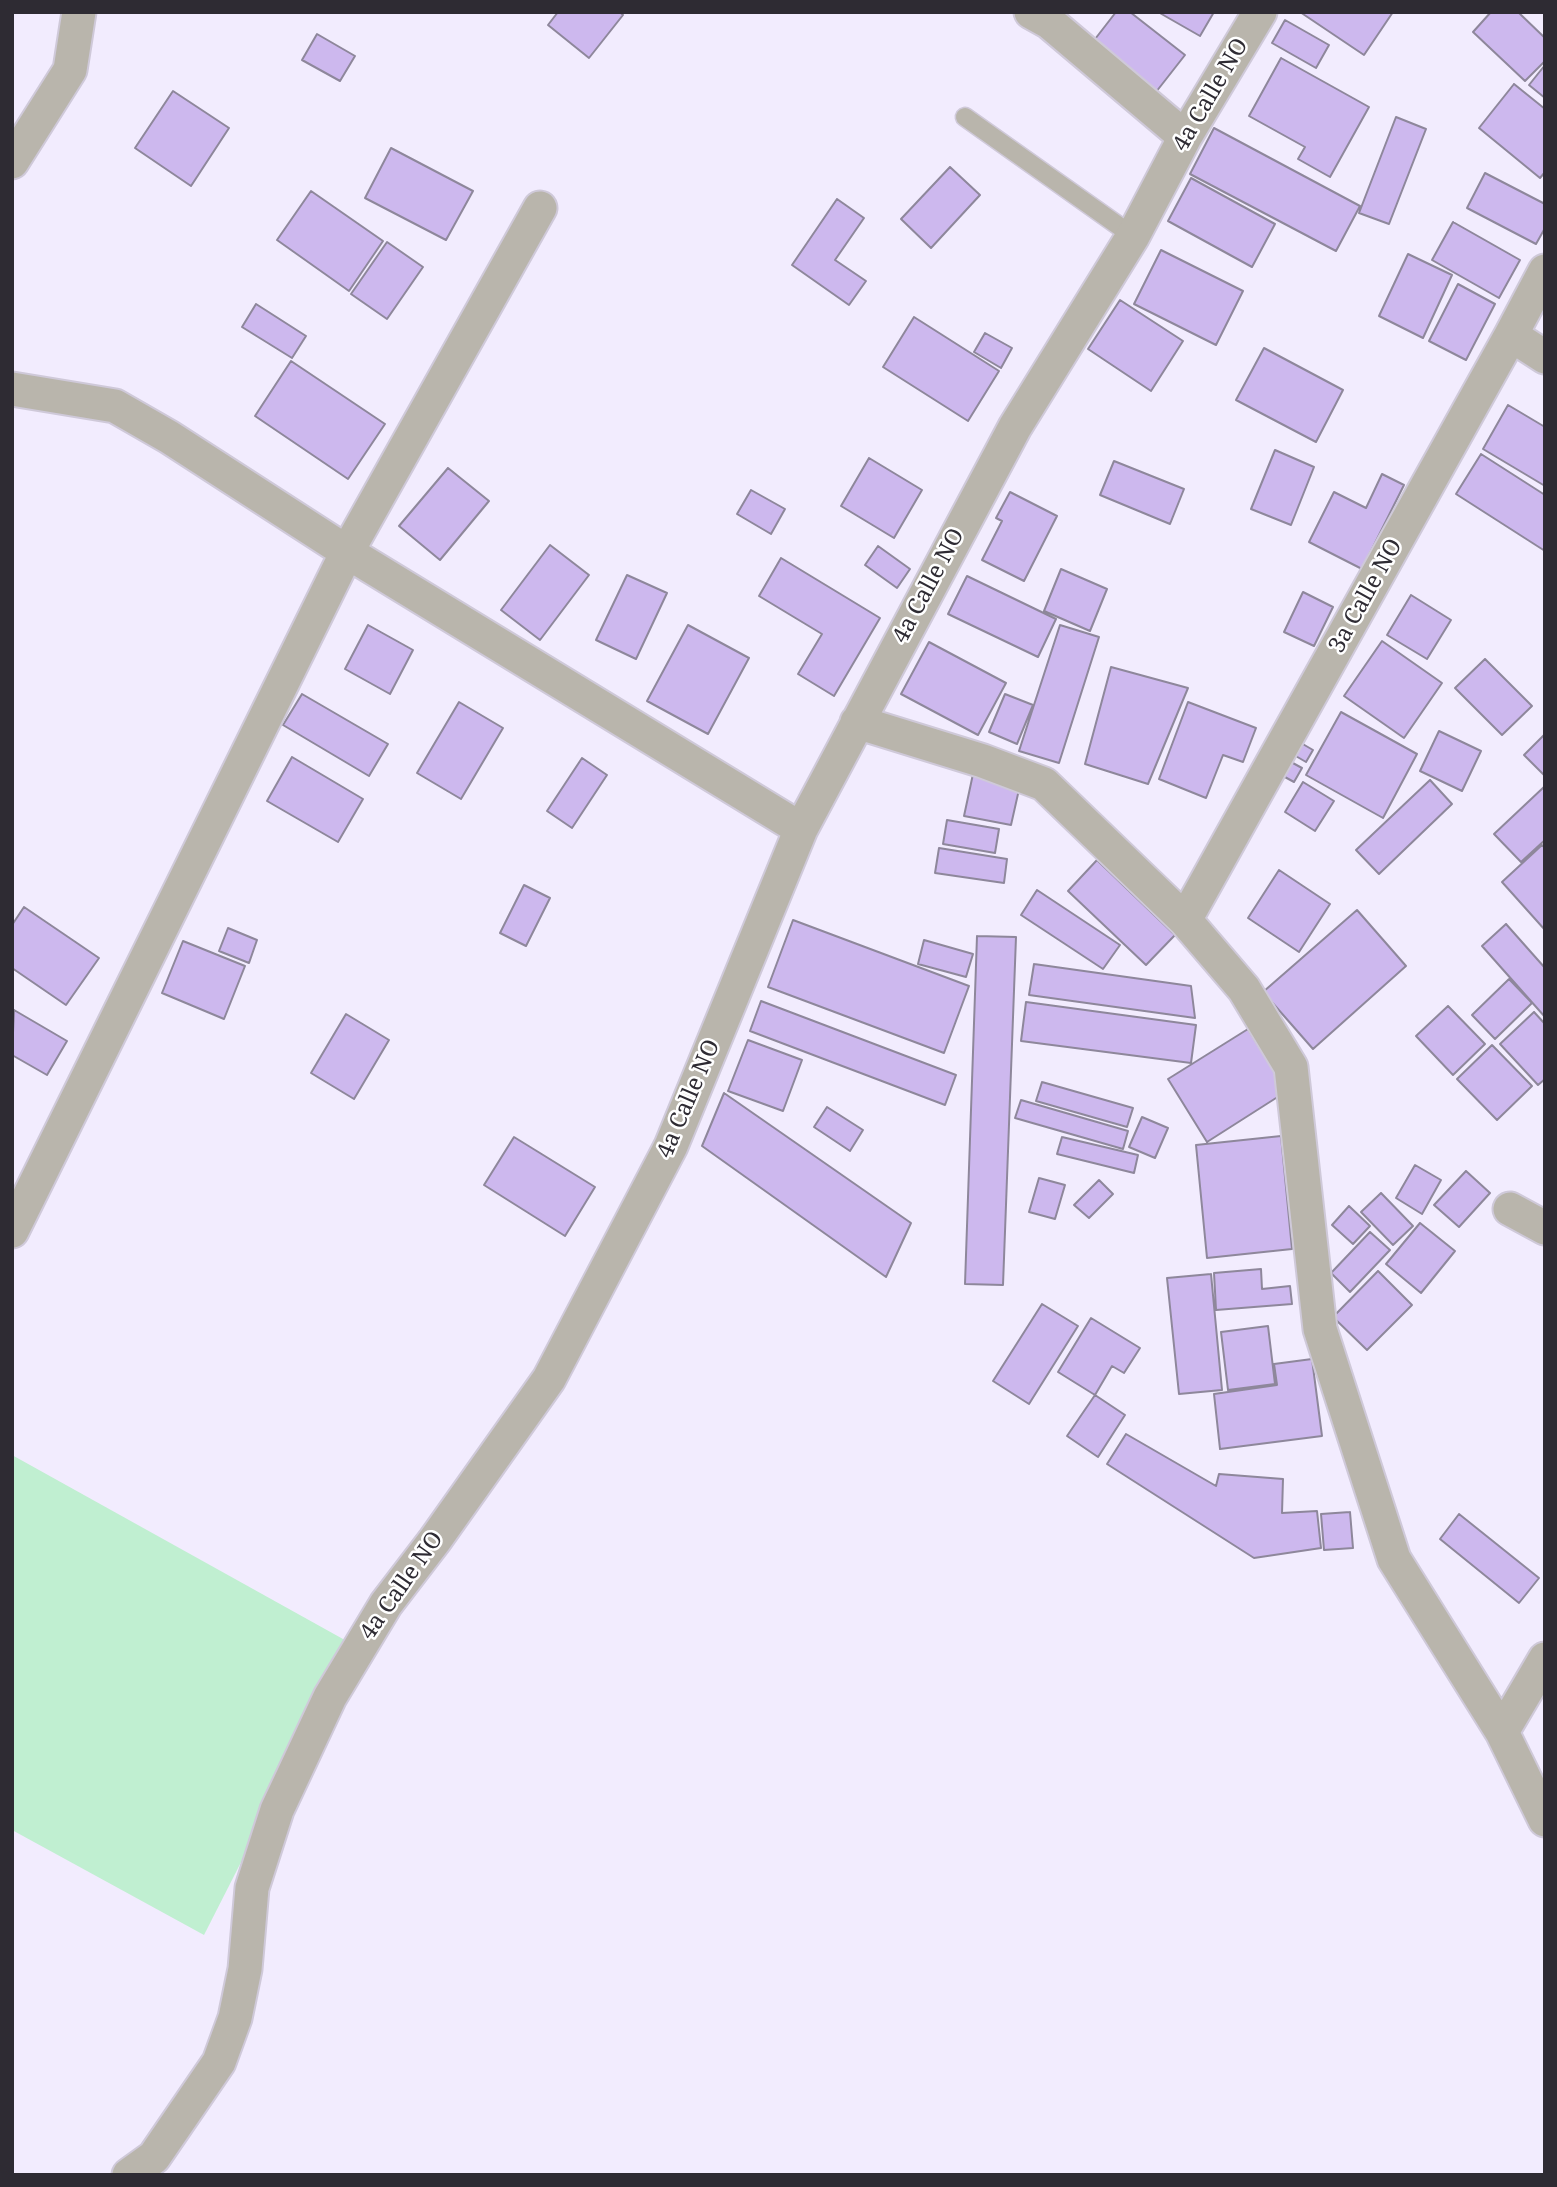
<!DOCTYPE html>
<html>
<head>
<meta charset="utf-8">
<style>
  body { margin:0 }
  #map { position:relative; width:1557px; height:2187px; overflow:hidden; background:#f2ecfe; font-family:"Noto Serif",serif }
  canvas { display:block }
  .frame { position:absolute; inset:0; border:14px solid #2e2b33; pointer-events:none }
</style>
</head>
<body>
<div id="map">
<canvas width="1557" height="2187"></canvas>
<div class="frame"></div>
</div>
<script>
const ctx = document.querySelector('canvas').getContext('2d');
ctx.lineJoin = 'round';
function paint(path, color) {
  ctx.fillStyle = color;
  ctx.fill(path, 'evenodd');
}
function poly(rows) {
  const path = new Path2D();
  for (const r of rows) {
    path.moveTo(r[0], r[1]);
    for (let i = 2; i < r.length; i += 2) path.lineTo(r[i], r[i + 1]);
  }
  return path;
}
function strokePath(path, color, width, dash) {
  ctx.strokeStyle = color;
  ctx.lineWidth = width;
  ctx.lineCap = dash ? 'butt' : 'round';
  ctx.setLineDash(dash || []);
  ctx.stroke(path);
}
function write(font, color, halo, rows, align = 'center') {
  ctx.font = font + ' "Noto Serif",serif';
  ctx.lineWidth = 5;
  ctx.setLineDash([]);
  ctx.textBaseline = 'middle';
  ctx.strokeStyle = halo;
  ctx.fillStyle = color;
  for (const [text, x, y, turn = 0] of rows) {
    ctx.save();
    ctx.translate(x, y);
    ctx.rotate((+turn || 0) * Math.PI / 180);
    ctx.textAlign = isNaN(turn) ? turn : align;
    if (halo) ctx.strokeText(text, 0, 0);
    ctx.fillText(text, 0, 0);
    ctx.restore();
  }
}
const green = poly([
  [12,1455,352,1644,204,1935,12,1830]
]);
const building = poly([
  [558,12,620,12,623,15,589,58,548,25,558,12],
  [1116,12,1130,12,1185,55,1156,92,1092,43,1116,12],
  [1158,12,1214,12,1200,36,1158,12],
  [1300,12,1393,12,1364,55,1300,12],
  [1491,12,1518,12,1545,38,1545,61,1525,81,1473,32,1491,12],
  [1285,20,1329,45,1316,68,1272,43,1285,20],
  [317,34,355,56,340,81,302,60,317,34],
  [1281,58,1369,107,1330,177,1298,159,1305,147,1249,116,1281,58],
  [1545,65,1545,98,1529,85,1545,65],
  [1514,84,1545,109,1545,172,1540,178,1479,128,1514,84],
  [173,91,229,128,191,186,135,148,173,91],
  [1396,117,1426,129,1389,224,1359,213,1396,117],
  [1214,128,1360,206,1336,251,1190,174,1214,128],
  [391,148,473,191,446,240,365,198,391,148],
  [950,167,980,195,931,248,901,219,950,167],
  [1485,173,1545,204,1545,228,1536,244,1467,208,1485,173],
  [1191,178,1275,224,1252,267,1168,221,1191,178],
  [311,191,383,241,349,291,277,240,311,191],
  [837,199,864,218,835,260,866,281,849,305,792,265,837,199],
  [1453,222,1520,260,1499,298,1432,260,1453,222],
  [387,242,423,267,387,319,351,294,387,242],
  [1161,250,1243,291,1216,345,1134,304,1161,250],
  [1408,254,1452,275,1423,338,1379,316,1408,254],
  [1458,284,1495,304,1466,360,1429,341,1458,284],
  [1120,300,1183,341,1151,391,1088,349,1120,300],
  [256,304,306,336,292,358,242,327,256,304],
  [914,317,999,371,968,421,883,367,914,317],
  [985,333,1012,348,1001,368,974,352,985,333],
  [1264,348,1343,390,1316,442,1236,400,1264,348],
  [291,361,385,424,348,479,255,416,291,361],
  [1508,405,1545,427,1545,486,1483,449,1508,405],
  [1275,450,1314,467,1291,525,1251,509,1275,450],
  [1481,454,1545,495,1545,551,1456,494,1481,454],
  [869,458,922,490,894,538,841,506,869,458],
  [1114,461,1184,489,1170,524,1100,495,1114,461],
  [448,468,489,501,440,560,399,526,448,468],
  [1382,474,1404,485,1362,569,1309,542,1334,492,1366,508,1382,474],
  [751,490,785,509,771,534,737,514,751,490],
  [1010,492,1057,516,1024,581,982,560,1002,521,996,518,1010,492],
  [550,545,589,575,540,640,501,610,550,545],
  [878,546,910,569,897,588,865,565,878,546],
  [781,558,880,618,834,696,798,674,822,634,759,596,781,558],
  [1061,569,1107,589,1090,631,1044,611,1061,569],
  [627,575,667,593,636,659,596,640,627,575],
  [967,576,1056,619,1038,657,948,614,967,576],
  [1303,592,1333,607,1314,646,1284,632,1303,592],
  [1411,595,1451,620,1427,659,1387,635,1411,595],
  [368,625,413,650,390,694,345,669,368,625],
  [688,625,749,658,708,734,647,701,688,625],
  [1060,625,1099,637,1059,763,1019,751,1060,625],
  [1382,641,1442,683,1404,738,1344,696,1382,641],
  [929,642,1006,683,978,735,901,694,929,642],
  [1485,659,1532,706,1502,735,1455,688,1485,659],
  [1111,667,1188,688,1148,784,1085,764,1111,667],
  [302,694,388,744,369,776,283,725,302,694],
  [1005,694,1033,705,1017,744,989,732,1005,694],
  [459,702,503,728,461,799,417,773,459,702],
  [1188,702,1256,728,1243,762,1223,755,1206,798,1159,779,1188,702],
  [1341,712,1417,754,1383,818,1306,775,1341,712],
  [1439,731,1481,751,1462,791,1420,771,1439,731],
  [1545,734,1545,776,1524,755,1545,734],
  [1301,743,1313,750,1306,762,1294,755,1301,743],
  [292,757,363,799,338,842,267,801,292,757],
  [582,758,607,775,572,828,547,811,582,758],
  [1291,762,1302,768,1294,782,1283,776,1291,762],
  [973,774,1020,785,1011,825,964,816,973,774],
  [1430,780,1452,804,1379,874,1356,850,1430,780],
  [1303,782,1334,801,1315,831,1285,812,1303,782],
  [1545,786,1545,840,1521,862,1494,834,1545,786],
  [947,820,999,829,995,853,943,844,947,820],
  [1542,845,1545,848,1545,930,1502,882,1542,845],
  [939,848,1007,859,1004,883,935,873,939,848],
  [1097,860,1175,935,1146,965,1068,891,1097,860],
  [1279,870,1330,904,1299,952,1248,918,1279,870],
  [524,885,550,898,526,946,500,933,524,885],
  [1037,890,1120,945,1103,969,1021,915,1037,890],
  [24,907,99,958,66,1005,12,968,12,925,24,907],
  [1357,910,1406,966,1313,1049,1263,992,1357,910],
  [793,920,969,986,944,1053,768,987,793,920],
  [1506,924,1545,968,1545,1017,1482,946,1506,924],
  [228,928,257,940,249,963,219,951,228,928],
  [977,936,1016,937,1003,1285,965,1284,977,936],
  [924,940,973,954,966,977,918,964,924,940],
  [183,941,245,966,224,1019,162,993,183,941],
  [1034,964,1191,986,1195,1018,1029,995,1034,964],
  [1509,979,1532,1003,1495,1039,1472,1015,1509,979],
  [761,1001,956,1075,945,1105,750,1031,761,1001],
  [1026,1002,1196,1025,1191,1063,1021,1041,1026,1002],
  [1448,1006,1485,1044,1453,1075,1416,1036,1448,1006],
  [14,1010,67,1041,47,1075,12,1055,14,1010],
  [1534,1012,1545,1024,1545,1079,1538,1085,1500,1044,1534,1012],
  [346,1014,389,1040,354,1099,311,1073,346,1014],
  [1248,1029,1287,1091,1207,1142,1168,1079,1248,1029],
  [748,1040,802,1060,783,1111,728,1091,748,1040],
  [1492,1045,1532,1086,1497,1120,1457,1079,1492,1045],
  [1042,1082,1133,1108,1127,1127,1036,1101,1042,1082],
  [724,1093,911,1223,886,1277,702,1146,724,1093],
  [1021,1100,1128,1131,1123,1149,1015,1118,1021,1100],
  [827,1107,863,1130,850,1151,814,1127,827,1107],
  [1142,1117,1168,1128,1155,1158,1129,1147,1142,1117],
  [1281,1136,1292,1249,1207,1258,1196,1145,1281,1136],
  [514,1137,595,1187,565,1236,484,1185,514,1137],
  [1062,1137,1138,1155,1134,1173,1057,1154,1062,1137],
  [1415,1165,1441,1180,1422,1214,1396,1198,1415,1165],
  [1466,1171,1490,1193,1459,1227,1434,1205,1466,1171],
  [1039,1178,1065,1185,1055,1219,1029,1212,1039,1178],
  [1099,1180,1113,1194,1089,1218,1074,1205,1099,1180],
  [1381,1193,1413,1226,1393,1245,1361,1212,1381,1193],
  [1349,1206,1370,1226,1353,1244,1332,1225,1349,1206],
  [1420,1223,1455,1251,1421,1293,1386,1264,1420,1223],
  [1370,1232,1390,1250,1350,1292,1331,1273,1370,1232],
  [1261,1269,1262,1289,1290,1286,1292,1304,1216,1310,1214,1273,1261,1269],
  [1378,1271,1412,1305,1367,1350,1333,1317,1378,1271],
  [1211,1274,1222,1390,1179,1394,1167,1278,1211,1274],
  [1042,1304,1078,1326,1029,1404,993,1381,1042,1304],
  [1091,1318,1140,1348,1124,1373,1112,1366,1095,1395,1058,1372,1091,1318],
  [1268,1326,1275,1384,1228,1390,1221,1332,1268,1326],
  [1312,1359,1322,1436,1220,1449,1214,1394,1277,1385,1274,1364,1312,1359],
  [1095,1395,1125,1415,1098,1457,1067,1436,1095,1395],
  [1126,1434,1216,1486,1219,1474,1283,1479,1282,1513,1317,1511,1321,1548,1254,1558,1107,1464,1126,1434],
  [1350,1512,1353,1548,1324,1550,1321,1514,1350,1512],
  [1459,1514,1539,1578,1519,1603,1440,1539,1459,1514]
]);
const lane = poly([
  [965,117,1133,236]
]);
const street = poly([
  [1031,12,1049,22,1185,137],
  [12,162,70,70,79,12],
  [1511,335,1545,357],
  [12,389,115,406,169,437,347,552,801,829],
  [857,722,983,761,1044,784,1185,920,1244,989,1291,1067,1320,1329,1394,1559,1502,1732,1545,1820],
  [1185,920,1511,335,1545,271],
  [1510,1209,1545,1228],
  [12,1231,347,552,540,208],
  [1502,1732,1545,1659],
  [129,2175,154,2157,219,2062,235,2018,245,1969,252,1888,277,1810,330,1697,386,1604,435,1540,549,1379,671,1146,801,829,1015,427,1133,236,1185,137,1260,12]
]);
const streetNames = [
  ["4a Calle NO",1211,95,-60],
  ["4a Calle NO",929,586,-62],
  ["3a Calle NO",1366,596,-61],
  ["4a Calle NO",689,1099,-67],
  ["4a Calle NO",402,1586,-55]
];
paint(green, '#c0efd1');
paint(building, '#cdb8ee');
strokePath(building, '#8e879b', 2);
strokePath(lane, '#cfc9d9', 21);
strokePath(street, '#cfc9d9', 37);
strokePath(lane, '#b9b5ac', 18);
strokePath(street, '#b9b5ac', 33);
write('23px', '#2e2b33', '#fff', streetNames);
</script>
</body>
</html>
